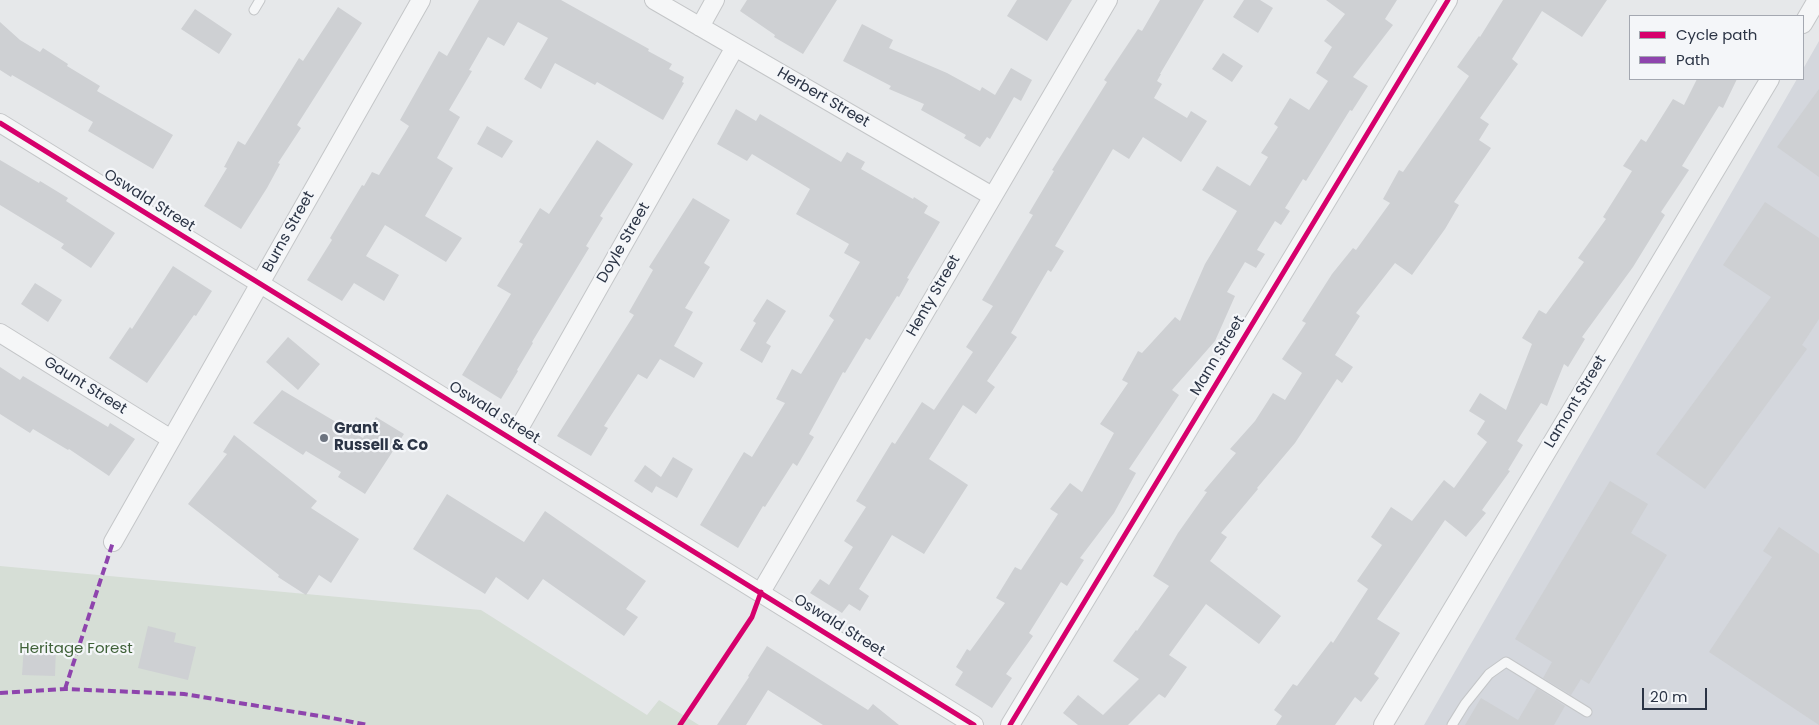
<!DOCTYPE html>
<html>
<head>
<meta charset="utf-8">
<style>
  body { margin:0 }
  #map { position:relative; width:1819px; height:725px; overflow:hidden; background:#e6e8ea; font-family:Poppins,sans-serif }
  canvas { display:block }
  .legend { position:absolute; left:1629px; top:15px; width:175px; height:65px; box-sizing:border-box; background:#f4f6f9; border:1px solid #a4a8b1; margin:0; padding:6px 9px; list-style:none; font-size:15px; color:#2b3445 }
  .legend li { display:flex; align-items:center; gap:10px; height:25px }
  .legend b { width:25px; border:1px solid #a4a8b1 }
  .scale { position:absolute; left:1642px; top:688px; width:65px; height:22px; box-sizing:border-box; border:2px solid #2b3445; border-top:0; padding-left:6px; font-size:15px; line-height:18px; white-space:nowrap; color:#2b3445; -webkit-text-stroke:4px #f4f6f9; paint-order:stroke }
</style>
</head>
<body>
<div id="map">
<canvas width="1819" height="725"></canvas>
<ul class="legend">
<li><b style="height:6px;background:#d6006c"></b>Cycle path</li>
<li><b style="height:6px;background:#8e44ad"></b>Path</li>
</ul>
<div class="scale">20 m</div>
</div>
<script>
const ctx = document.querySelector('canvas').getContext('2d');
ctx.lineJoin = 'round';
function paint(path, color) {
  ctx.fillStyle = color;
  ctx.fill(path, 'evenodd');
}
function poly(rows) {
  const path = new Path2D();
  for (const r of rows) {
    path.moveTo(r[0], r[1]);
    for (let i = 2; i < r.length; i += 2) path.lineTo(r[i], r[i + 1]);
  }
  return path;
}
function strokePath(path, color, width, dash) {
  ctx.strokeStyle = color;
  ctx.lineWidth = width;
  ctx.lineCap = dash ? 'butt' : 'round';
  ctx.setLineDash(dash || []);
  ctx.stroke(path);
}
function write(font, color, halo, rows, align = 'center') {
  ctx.font = font + ' Poppins,sans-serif';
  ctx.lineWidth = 4.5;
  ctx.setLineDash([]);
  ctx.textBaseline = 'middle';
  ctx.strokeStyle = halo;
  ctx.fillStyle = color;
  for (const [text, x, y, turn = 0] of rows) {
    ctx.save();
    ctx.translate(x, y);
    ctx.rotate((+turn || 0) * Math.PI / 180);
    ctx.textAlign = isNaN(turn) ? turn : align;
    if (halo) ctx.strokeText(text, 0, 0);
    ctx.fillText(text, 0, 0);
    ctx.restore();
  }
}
const built = poly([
  [1819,41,1819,725,1424,725,1797,79,1803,79,1803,69]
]);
const green = poly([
  [0,566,481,610,647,715,659,700,699,725,0,725]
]);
const building = poly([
  [479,0,561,0,649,49,648,51,672,64,669,69,684,77,682,82,684,83,663,120,597,82,595,85,555,63,541,89,524,79,548,38,518,22,504,46,488,37,469,70,472,71,449,110,460,117,437,158,453,168,425,216,462,238,446,262,385,225,366,256,399,275,384,301,354,283,342,301,307,280,332,240,330,238,362,185,364,186,372,172,379,175,409,126,400,120,439,51,447,56],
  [747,0,837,0,803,54,774,37,775,35,740,11],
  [1017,0,1072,0,1047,41,1007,16],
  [1160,0,1204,0,1160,74,1161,74,1157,81,1162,84,1154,98,1187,118,1191,111,1207,121,1181,162,1143,137,1129,159,1113,149,1055,246,1064,251,1051,272,1048,270,1011,333,1017,337,987,381,995,387,976,414,963,405,929,459,968,485,924,554,892,535,859,589,869,596,860,611,849,604,842,613,810,593,820,579,829,585,853,547,844,541,866,507,856,501,892,442,895,444,922,402,934,410,973,352,966,347,993,306,982,300,1033,215,1029,213,1054,171,1052,170,1107,82,1104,80,1138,29,1142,31],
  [1244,0,1260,0,1273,8,1258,33,1233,17],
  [1326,0,1397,0,1385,19,1393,25,1353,77,1368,86,1352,111,1350,110,1306,181,1303,179,1285,208,1290,211,1281,225,1275,221,1257,250,1265,254,1256,268,1245,262,1227,292,1235,296,1215,341,1172,390,1179,395,1129,469,1136,473,1114,513,1080,558,1084,560,1067,586,1061,582,1029,633,1033,636,1006,674,1012,678,992,708,955,685,963,672,956,667,967,649,970,651,1005,603,996,598,1015,567,1021,570,1058,514,1050,509,1070,483,1082,492,1114,433,1100,424,1128,383,1122,380,1138,351,1142,353,1175,317,1180,321,1205,264,1237,211,1202,190,1217,166,1250,186,1268,157,1261,153,1278,127,1274,124,1290,98,1309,110,1328,81,1316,73,1332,47,1324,41,1345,14],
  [1503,0,1607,0,1582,37,1542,11,1512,59,1518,64,1480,118,1489,124,1479,140,1491,148,1454,202,1459,205,1445,229,1412,275,1395,263,1356,313,1360,316,1335,355,1353,367,1342,383,1337,379,1295,443,1257,488,1258,489,1221,533,1227,537,1210,561,1281,616,1259,644,1206,604,1169,655,1187,667,1165,698,1159,694,1128,725,1078,725,1063,713,1078,695,1103,715,1139,679,1113,661,1136,630,1137,631,1169,586,1153,576,1178,533,1207,492,1204,491,1236,453,1230,449,1255,421,1273,393,1285,400,1302,373,1282,359,1306,323,1302,321,1332,274,1353,248,1356,250,1390,203,1383,199,1399,170,1403,172,1469,76,1457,67,1479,36,1480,37],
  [338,7,362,23,297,125,301,128,278,163,280,164,267,188,241,229,204,206,227,168,224,167,238,141,245,145,299,58,303,61],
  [195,9,232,34,219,54,181,29],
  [0,22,20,40,40,52,43,48,68,64,67,66,100,86,97,91,173,135,153,169,88,131,93,122,12,75,11,77,0,70],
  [862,24,893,40,889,48,947,73,980,91,982,87,995,95,1011,68,1032,80,1021,101,1014,97,990,139,987,137,980,147,964,138,966,135,921,110,924,104,889,89,891,86,843,61],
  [1223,53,1243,66,1232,82,1212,69],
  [1697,79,1737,79,1723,108,1719,106,1682,166,1689,170,1661,212,1665,215,1633,267,1582,337,1585,339,1568,367,1564,364,1547,406,1541,403,1517,441,1523,445,1508,470,1510,471,1482,510,1486,513,1466,537,1445,520,1377,619,1400,633,1374,674,1379,678,1361,702,1355,697,1335,725,1276,725,1282,716,1274,710,1293,684,1297,686,1331,641,1333,643,1368,589,1357,581,1382,545,1371,537,1391,507,1412,521,1444,480,1454,488,1487,442,1477,434,1485,421,1469,411,1480,393,1506,410,1532,344,1522,338,1539,310,1546,314,1584,262,1578,258,1606,219,1603,217,1632,171,1623,166,1641,139,1646,142,1673,99,1684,105],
  [1819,89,1819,177,1777,147],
  [736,109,756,121,760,114,841,162,847,152,865,162,861,169,913,199,914,197,928,206,924,213,940,222,907,278,909,279,899,297,897,296,870,340,866,338,845,373,843,372,809,434,814,437,797,466,793,463,765,507,763,506,738,548,700,525,744,452,752,457,785,403,776,399,792,369,801,374,834,320,829,316,860,262,844,253,849,244,796,214,810,189,752,154,747,161,717,144],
  [487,126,513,141,502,158,477,144],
  [597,140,633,164,600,216,603,218,586,246,589,248,532,342,533,343,517,370,518,371,501,399,462,375,511,294,497,286,523,244,519,242,540,208,549,214],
  [0,160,39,183,40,181,68,198,66,201,115,233,91,268,61,248,64,244,0,205],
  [693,198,730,220,704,263,710,267,685,308,693,312,674,346,703,363,694,378,660,359,647,379,638,374,604,426,608,428,591,456,557,436,634,315,629,312,653,270,649,267],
  [1765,202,1819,238,1819,319,1802,345,1807,349,1705,489,1656,454,1771,297,1723,265],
  [173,266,212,291,196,316,194,315,147,383,109,358,130,327,132,329],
  [35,283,62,300,48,322,21,304],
  [767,299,786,311,766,343,771,346,762,363,740,350,756,323,753,321],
  [288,337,320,364,298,390,266,362],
  [0,367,20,380,23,376,108,427,110,423,135,439,109,476,69,449,68,450,33,429,30,433,0,414],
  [282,390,363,438,376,417,404,434,365,494,338,477,341,472,306,451,303,455,253,423],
  [234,435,317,501,311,508,359,539,331,583,319,575,306,595,278,577,279,575,188,504,227,454,223,452],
  [673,457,693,469,677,498,656,486,659,481,652,493,634,481,645,465,661,477],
  [1610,481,1648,504,1631,533,1667,555,1589,684,1581,679,1571,695,1543,678,1552,662,1515,639],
  [447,494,524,542,545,511,646,581,626,609,638,617,624,636,543,579,528,600,496,577,485,594,413,549],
  [1779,527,1819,554,1819,725,1709,652,1772,557,1763,551],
  [148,626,176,633,174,642,196,647,188,680,138,668],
  [24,645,56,646,55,676,22,675],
  [767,646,868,710,873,704,899,725,823,725,768,690,746,725,717,725,749,677,748,676],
  [1537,688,1565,706,1554,725,1465,725,1481,698,1518,720]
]);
const service = poly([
  [254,10,260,0],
  [1452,725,1465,704,1489,674,1506,662,1587,712]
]);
const minor = poly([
  [654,0,992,196],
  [1803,24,1817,0],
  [700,27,715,0],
  [0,123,974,725],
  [0,333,171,439],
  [513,439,735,47],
  [113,542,421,0],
  [761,592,1108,0],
  [1010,725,1448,0],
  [1383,725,1770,79]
]);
const quiet = poly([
  [65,689,113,542],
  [0,693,65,689,184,694,332,718,368,725]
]);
const cycleway = poly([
  [0,123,974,725],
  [680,725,752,617,761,592],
  [1010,725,1448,0]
]);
const markers = [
  [324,438,5,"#6c737f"]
];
const streetNames = [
  ["Herbert Street",823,98,30],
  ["Oswald Street",149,201,32],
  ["Burns Street",289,232,-61],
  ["Doyle Street",624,243,-60],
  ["Henty Street",934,296,-60],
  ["Mann Street",1218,356,-59],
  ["Gaunt Street",85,386,32],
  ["Lamont Street",1576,402,-59],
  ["Oswald Street",494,413,32],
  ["Oswald Street",839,626,32]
];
const poiNames = [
  ["Grant",334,429],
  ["Russell & Co",334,446]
];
const parkNames = [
  ["Heritage Forest",76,649]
];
paint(built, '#d4d7dd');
paint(green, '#d6ded6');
paint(building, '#ced0d3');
strokePath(service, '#c4c6c8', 11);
strokePath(minor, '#c4c6c8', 20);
strokePath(service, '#f5f6f7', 9);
strokePath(minor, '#f5f6f7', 18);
strokePath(quiet, '#8e44ad', 4, [8, 4]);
strokePath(cycleway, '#d6006c', 5);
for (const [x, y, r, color] of markers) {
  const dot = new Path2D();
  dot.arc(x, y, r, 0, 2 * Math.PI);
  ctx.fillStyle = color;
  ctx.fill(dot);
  strokePath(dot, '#f4f6f9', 2);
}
write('15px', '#2b3445', '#f4f6f9', streetNames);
write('bold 15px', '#2b3445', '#f4f6f9', poiNames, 'left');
write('15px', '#3f6138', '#f4f6f9', parkNames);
</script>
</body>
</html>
